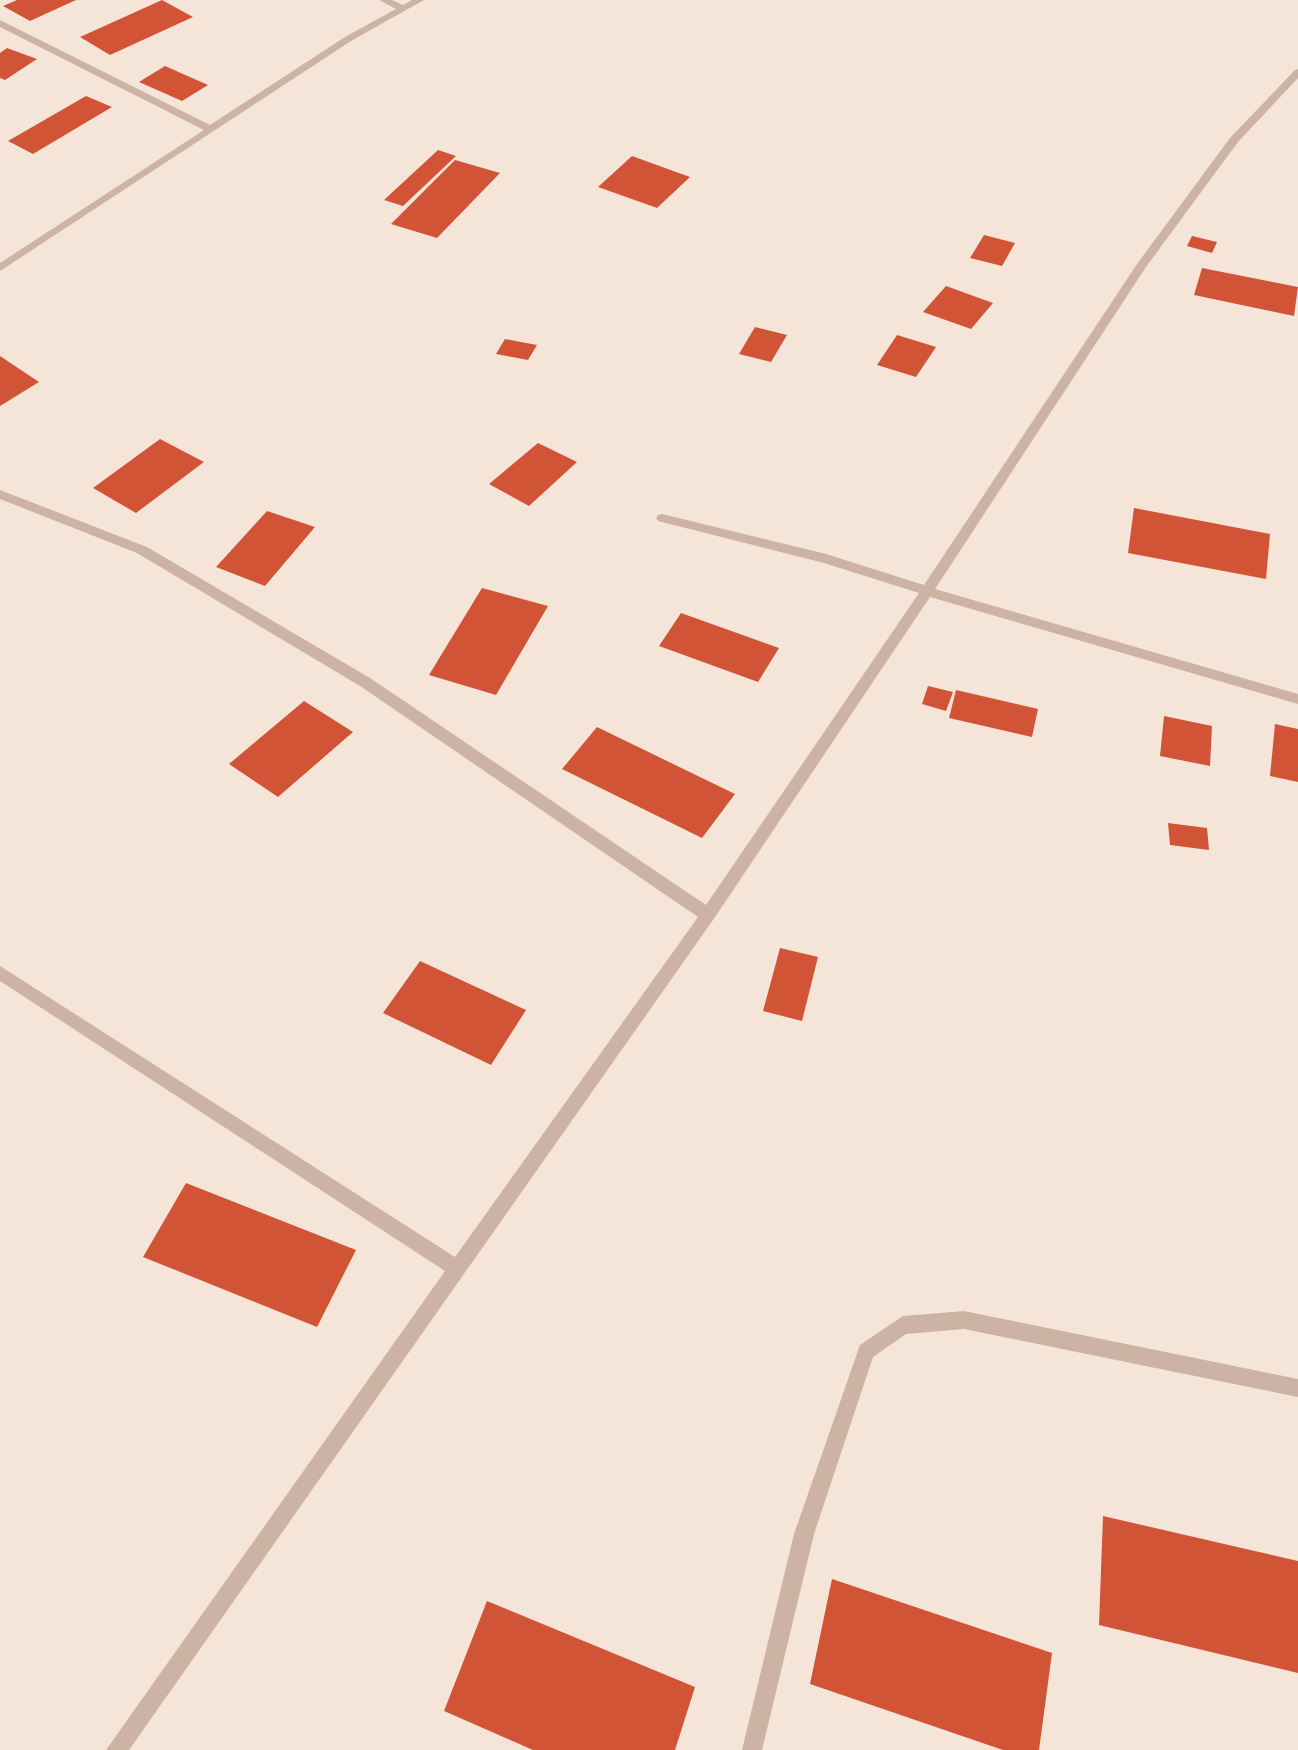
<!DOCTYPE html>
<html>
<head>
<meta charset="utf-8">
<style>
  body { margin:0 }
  canvas { display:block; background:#f4e5d8 }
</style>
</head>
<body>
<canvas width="1298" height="1750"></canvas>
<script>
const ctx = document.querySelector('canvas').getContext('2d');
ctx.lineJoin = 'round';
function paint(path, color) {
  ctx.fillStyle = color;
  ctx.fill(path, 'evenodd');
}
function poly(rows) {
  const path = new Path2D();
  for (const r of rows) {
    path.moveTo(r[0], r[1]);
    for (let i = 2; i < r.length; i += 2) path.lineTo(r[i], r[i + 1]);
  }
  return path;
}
const building = poly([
  [17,0,76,0,30,21,3,6],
  [162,0,193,17,110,55,80,37],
  [7,48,37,59,5,80,0,78,0,53],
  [165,66,208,85,182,101,139,82],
  [86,96,112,107,33,154,8,141],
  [438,150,456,156,403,206,384,200],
  [632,156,690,177,657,208,598,187],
  [455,160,500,173,437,238,391,224],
  [984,235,1015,243,1002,266,970,258],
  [1192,236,1217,242,1212,253,1187,246],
  [1202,268,1298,287,1294,316,1194,295],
  [946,286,993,303,971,329,923,312],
  [755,327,787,335,771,362,739,354],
  [897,335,936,347,916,377,877,365],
  [505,339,537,345,528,360,496,354],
  [0,356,39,382,0,406],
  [160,439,204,462,136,513,93,488],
  [538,443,577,462,529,506,489,484],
  [1134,508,1270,534,1266,579,1128,553],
  [267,511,315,527,265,586,216,567],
  [482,588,548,606,496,695,429,675],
  [681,613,779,648,758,682,659,646],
  [928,686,953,692,946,711,922,704],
  [956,690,1038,709,1032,737,949,718],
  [304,701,353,732,278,797,229,764],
  [1164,716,1212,726,1210,766,1160,756],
  [1275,724,1298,729,1298,782,1270,776],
  [597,727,735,794,702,838,562,769],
  [1168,823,1207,828,1209,850,1170,845],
  [780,948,818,957,802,1021,763,1011],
  [420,961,526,1010,491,1065,383,1013],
  [186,1183,356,1250,317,1327,143,1257],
  [1103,1516,1298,1561,1298,1673,1099,1625],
  [832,1579,1052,1653,1039,1750,1003,1750,810,1684],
  [487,1601,695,1687,675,1750,533,1750,444,1711]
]);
const minor = poly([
  [379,0,392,0,403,5,412,0,424,0,351,41,0,271,0,263,204,130,0,27,0,20,210,125,345,37,396,9,379,0],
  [1298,69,1298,78,1238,142,1146,267,935,589,1298,694,1298,704,930,597,713,920,129,1750,106,1750,445,1271,0,981,0,966,455,1257,698,917,360,686,137,553,0,499,0,490,147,547,370,678,706,905,919,593,824,563,658,521,656,518,658,515,662,514,826,554,924,585,1137,264,1230,138,1295,70,1298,69],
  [964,1311,1298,1379,1298,1397,964,1329,906,1334,873,1357,814,1534,762,1750,742,1750,794,1534,860,1345,903,1316,964,1311]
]);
paint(building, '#d25437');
paint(minor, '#cdb3a3');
</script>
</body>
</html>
